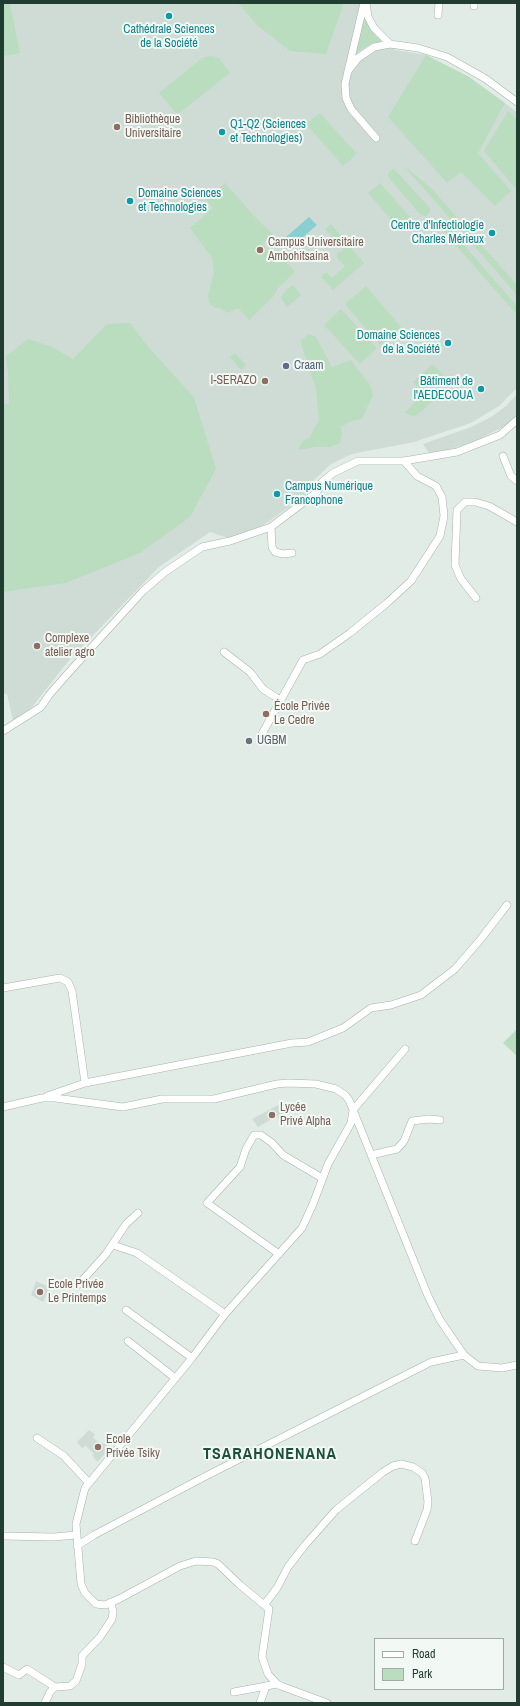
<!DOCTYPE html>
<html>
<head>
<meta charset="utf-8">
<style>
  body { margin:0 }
  #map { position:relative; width:520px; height:1706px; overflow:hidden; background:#e1ece6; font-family:"Archivo Narrow",sans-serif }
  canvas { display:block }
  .frame { position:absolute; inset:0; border:4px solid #213d32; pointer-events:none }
  .legend { position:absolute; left:374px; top:1638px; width:130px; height:52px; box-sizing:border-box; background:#f2f8f4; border:1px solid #9eada6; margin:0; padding:5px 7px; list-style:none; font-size:12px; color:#213d32 }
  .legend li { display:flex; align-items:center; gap:8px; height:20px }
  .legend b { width:20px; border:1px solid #9eada6 }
</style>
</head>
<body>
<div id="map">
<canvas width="520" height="1706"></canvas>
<div class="frame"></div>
<ul class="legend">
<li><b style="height:5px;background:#fff"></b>Road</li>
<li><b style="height:11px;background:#baddbf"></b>Park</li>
</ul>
</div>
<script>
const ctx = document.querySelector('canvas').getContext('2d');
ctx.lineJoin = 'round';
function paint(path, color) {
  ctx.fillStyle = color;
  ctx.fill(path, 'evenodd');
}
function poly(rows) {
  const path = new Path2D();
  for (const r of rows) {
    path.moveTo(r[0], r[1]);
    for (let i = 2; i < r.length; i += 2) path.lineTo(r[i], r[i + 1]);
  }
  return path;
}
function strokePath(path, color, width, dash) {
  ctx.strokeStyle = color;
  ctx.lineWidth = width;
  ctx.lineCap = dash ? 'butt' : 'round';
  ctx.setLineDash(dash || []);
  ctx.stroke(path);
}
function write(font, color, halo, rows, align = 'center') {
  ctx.font = font + ' "Archivo Narrow",sans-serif';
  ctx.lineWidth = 4;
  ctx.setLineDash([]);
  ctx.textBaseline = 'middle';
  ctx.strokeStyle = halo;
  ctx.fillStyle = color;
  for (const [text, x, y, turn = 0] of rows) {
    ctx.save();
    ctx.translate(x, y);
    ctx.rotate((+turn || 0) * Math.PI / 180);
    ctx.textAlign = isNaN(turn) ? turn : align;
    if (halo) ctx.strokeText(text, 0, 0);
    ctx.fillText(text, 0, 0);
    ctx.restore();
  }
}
const built = poly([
  [3,3,361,3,385,43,396,50,426,55,446,65,469,77,517,112,517,388,499,406,471,423,414,442,352,454,331,464,312,482,316,488,262,526,228,538,210,532,159,567,70,659,32,707,13,721,7,694,3,694],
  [517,394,517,415,505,426,475,441,448,450,429,453,423,444,471,427,491,417,506,406],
  [280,1104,286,1115,279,1120,277,1116,258,1127,252,1119],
  [36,1281,47,1286,49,1289,43,1302,31,1295],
  [89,1430,95,1434,93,1438,101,1444,105,1443,110,1449,97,1462,92,1455,94,1454,86,1446,82,1448,77,1442]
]);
const green = poly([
  [3,3,10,3,20,53,3,56],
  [238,3,344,3,326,54,290,51,257,25],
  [365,17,374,35,382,41,365,47,356,53],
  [426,55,469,77,505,103,478,153,511,191,495,206,461,172,447,183,388,117],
  [211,56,219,58,230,73,181,112,176,113,159,93,202,58],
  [508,111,517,120,517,190,484,151],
  [320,113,357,154,343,166,306,124],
  [404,166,430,187,517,285,517,295],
  [394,169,430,208,430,212,426,216,421,215,388,177,388,173],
  [225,183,257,219,273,234,262,244,276,260,281,256,295,272,278,288,273,297,249,320,238,308,228,313,219,308,215,308,209,303,208,296,214,272,212,258,190,228,213,208,206,200],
  [380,183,412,219,400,230,368,193],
  [437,221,443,221,517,306,517,315,439,226,433,230,432,225],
  [331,224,364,263,333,290,321,277,326,272,332,278,345,266,337,258,337,254,343,250,325,229],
  [293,285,301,295,287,307,281,298,285,291],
  [366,286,401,327,380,345,345,304],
  [341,309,377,348,360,364,324,325],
  [130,323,149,348,194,397,216,469,190,517,140,553,66,583,3,592,3,406,9,403,8,372,6,356,28,339,50,346,73,359,107,324],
  [309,334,316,337,332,367,351,360,370,385,373,395,362,419,352,421,341,427,342,435,340,443,329,447,315,447,299,450,300,445,304,440,309,438,319,421,316,389,300,341],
  [235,353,246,365,241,370,230,357],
  [433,364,451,383,422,411,415,416,411,416,405,412,424,394,413,382],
  [517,1029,517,1056,503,1043]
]);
const water = poly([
  [309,217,317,225,294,245,286,237]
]);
const minor = poly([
  [364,3,345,84,346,98,351,109,376,138],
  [366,3,368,17,374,28,390,44],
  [474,3,474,6],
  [438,15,439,3],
  [348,71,358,58,374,47,390,44,418,48,447,57,486,79,517,102],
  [503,456,511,476,517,481],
  [271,527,272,547,275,552,283,554,292,553],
  [476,598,461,579,455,565,457,510,465,502,475,502,489,506,517,522],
  [224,652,250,672,263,689,280,700],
  [3,731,41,707,49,695,71,670,143,591,165,572,202,547,230,541,271,527,317,492,322,482,333,473,358,461,404,461,457,452,500,435,517,420],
  [262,734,303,660,320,654,350,633,387,603,411,581,440,536,444,516,442,497,436,486,417,476,404,461],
  [3,988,60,978,68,982,72,991,85,1083],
  [47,1096,85,1083,292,1043,308,1042,343,1028,371,1008,391,1005,421,995,455,969,480,940,507,905],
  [3,1107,42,1098,55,1098,123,1107,162,1099,214,1099,277,1084,288,1083,316,1084,336,1089,345,1095,349,1100,428,1296,440,1320,464,1355,478,1366,502,1368,517,1365],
  [371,1155,397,1149,404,1141,412,1121,429,1119,440,1120],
  [113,1245,137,1253,225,1314],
  [279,1254,207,1203,240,1167,246,1149,254,1135,261,1135,272,1143,283,1155,322,1178],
  [79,1284,106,1254,126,1224,138,1213],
  [126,1310,192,1358],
  [128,1341,175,1378],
  [37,1438,64,1456,89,1483],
  [3,1536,54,1537,76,1535],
  [77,1546,94,1535,206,1476,431,1362,464,1355],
  [264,1605,277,1588,288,1567,305,1545,336,1510,383,1472,393,1466,401,1464,413,1467,422,1473,425,1478,428,1502,427,1510,415,1541],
  [3,1667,19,1675,27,1669,55,1687],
  [234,1692,277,1684],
  [45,1703,50,1692,55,1687,70,1686,76,1681,82,1664,82,1656,100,1637,112,1619,113,1612,111,1602],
  [260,1703,266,1686],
  [327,1703,281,1686,277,1684,268,1674,262,1657,269,1609,240,1585,218,1564,213,1562,196,1561,180,1566,119,1599,105,1605,96,1604,85,1593,81,1584,76,1524,85,1488,192,1358,225,1314,302,1228,313,1204,328,1164,351,1123,353,1110,405,1049]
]);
const markers = [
  [169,16,4,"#0f9aa8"],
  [117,127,4,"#8d6e63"],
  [222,132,4,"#0f9aa8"],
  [130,201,4,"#0f9aa8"],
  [492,233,4,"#0f9aa8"],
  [260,250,4,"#8d6e63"],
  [448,343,4,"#0f9aa8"],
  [286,366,4,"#5c6f8a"],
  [265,381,4,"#8d6e63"],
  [481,389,4,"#0f9aa8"],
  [277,494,4,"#0f9aa8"],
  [37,646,4,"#8d6e63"],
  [266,714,4,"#8d6e63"],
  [249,741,4,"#6b7280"],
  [272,1115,4,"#8d6e63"],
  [40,1292,4,"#8d6e63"],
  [98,1447,4,"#8d6e63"]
];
const cultureNames = [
  ["Cathédrale Sciences",169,30,"center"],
  ["de la Société",169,44,"center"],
  ["Q1-Q2 (Sciences",230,125],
  ["et Technologies)",230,139],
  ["Domaine Sciences",138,194],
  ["et Technologies",138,208],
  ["Centre d'Infectiologie",484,226,"right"],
  ["Charles Mérieux",484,240,"right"],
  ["Domaine Sciences",440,336,"right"],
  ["de la Société",440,350,"right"],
  ["Bâtiment de",473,382,"right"],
  ["l'AEDECOUA",473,396,"right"],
  ["Campus Numérique",285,487],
  ["Francophone",285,501]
];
const educationNames = [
  ["Bibliothèque",125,120],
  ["Universitaire",125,134],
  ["Campus Universitaire",268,243],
  ["Ambohitsaina",268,257],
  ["I-SERAZO",257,381,"right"],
  ["Complexe",45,639],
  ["atelier agro",45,653],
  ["École Privée",274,707],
  ["Le Cedre",274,721],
  ["Lycée",280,1108],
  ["Privé Alpha",280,1122],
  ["Ecole Privée",48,1285],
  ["Le Printemps",48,1299],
  ["Ecole",106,1440],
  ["Privée Tsiky",106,1454]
];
const serviceNames = [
  ["Craam",294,366]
];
const worshipNames = [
  ["UGBM",257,741]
];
const districtNames = [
  ["TSARAHONENANA",270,1455]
];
paint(built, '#cfdcd5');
paint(green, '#baddbf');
paint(water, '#89cfd1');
strokePath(minor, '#a4b4ac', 8);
strokePath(minor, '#fff', 7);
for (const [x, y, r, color] of markers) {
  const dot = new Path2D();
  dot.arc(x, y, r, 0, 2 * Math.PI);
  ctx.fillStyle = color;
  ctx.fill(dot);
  strokePath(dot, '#f2f8f4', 1.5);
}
write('12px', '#0d838f', '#f2f8f4', cultureNames, 'left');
write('12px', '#785e54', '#f2f8f4', educationNames, 'left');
write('12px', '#4e5e75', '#f2f8f4', serviceNames, 'left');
write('12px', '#5b616d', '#f2f8f4', worshipNames, 'left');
ctx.letterSpacing = '1px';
write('bold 16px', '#1d4f3d', '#f2f8f4', districtNames);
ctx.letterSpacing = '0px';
</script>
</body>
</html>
